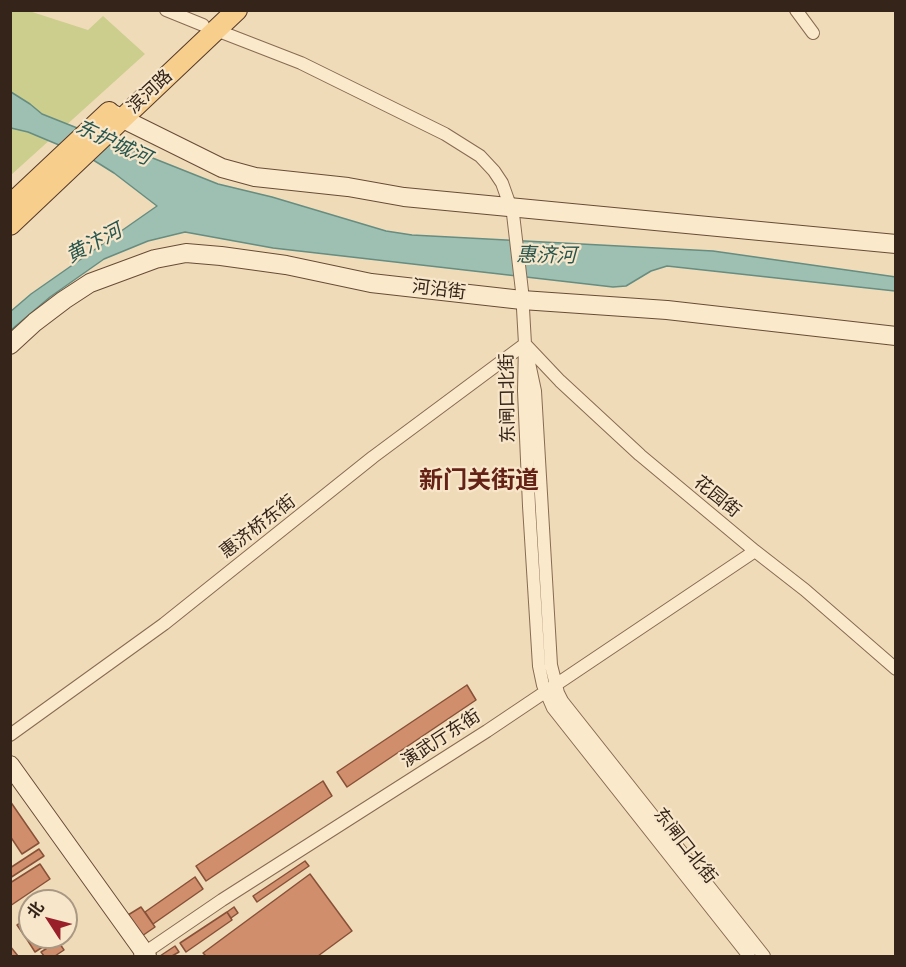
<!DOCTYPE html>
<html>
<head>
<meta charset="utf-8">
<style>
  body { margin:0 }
  #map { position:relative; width:906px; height:967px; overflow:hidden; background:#f0dbb9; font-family:Merriweather,"Noto Sans SC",serif }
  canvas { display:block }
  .frame { position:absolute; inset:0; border:12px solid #352419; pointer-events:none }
  .north { position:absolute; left:18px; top:889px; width:60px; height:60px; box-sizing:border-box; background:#f7e6c9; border:2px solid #a99883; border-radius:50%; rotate:306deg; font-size:16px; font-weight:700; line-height:24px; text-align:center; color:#352419 }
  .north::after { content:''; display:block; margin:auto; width:21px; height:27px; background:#99202a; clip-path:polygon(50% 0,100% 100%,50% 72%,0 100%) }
</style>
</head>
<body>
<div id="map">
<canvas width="906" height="967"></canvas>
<div class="frame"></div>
<div class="north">北</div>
</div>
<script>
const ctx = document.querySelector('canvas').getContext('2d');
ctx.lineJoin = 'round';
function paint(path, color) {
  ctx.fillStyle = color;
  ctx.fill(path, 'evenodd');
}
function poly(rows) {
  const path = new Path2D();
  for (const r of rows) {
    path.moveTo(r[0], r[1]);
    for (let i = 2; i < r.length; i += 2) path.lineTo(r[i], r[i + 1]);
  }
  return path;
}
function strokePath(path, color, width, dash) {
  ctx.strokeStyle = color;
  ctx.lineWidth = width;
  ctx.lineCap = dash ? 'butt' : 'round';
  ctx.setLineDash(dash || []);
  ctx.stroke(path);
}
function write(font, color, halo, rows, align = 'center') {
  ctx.font = font + ' Merriweather,"Noto Sans SC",serif';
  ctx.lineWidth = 4.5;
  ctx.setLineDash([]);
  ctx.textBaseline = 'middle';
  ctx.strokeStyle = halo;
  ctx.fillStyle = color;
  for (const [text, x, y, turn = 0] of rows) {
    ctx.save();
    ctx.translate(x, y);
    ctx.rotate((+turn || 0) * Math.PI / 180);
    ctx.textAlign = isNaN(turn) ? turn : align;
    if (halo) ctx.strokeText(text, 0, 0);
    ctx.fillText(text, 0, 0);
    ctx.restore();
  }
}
const green = poly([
  [11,11,29,11,88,30,103,16,145,54,11,175]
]);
const water = poly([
  [11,92,30,104,42,114,218,184,272,197,386,231,412,235,713,251,896,277,895,291,667,266,651,271,626,286,613,287,273,248,185,232,148,241,104,259,50,297,11,330,10,312,31,294,157,206,114,173,90,158,28,132,11,128,11,92]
]);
const building = poly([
  [467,685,476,700,347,787,337,772,467,685],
  [323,781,332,796,206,881,196,866,323,781],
  [10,801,39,843,22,854,10,836,10,801],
  [39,849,44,856,10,878,10,868,39,849],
  [305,861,309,866,257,902,253,896,305,861],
  [40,864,50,879,10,906,10,883,40,864],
  [310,874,352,931,318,956,206,956,203,953,310,874],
  [195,877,203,889,153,924,145,912,195,877],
  [141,907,155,927,142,936,128,915,141,907],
  [234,907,238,913,231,918,227,912,234,907],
  [227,912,232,920,186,952,180,943,227,912],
  [30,917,30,937,34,937,28,941,17,925,30,917],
  [34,937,58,937,35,952,28,941,34,937],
  [58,941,64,950,55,956,44,956,41,952,58,941],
  [10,946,18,956,10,956,10,946],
  [175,946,179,952,172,956,160,956,175,946]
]);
const street = poly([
  [166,10,203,25],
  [796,10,813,33],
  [216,30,301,63,445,134,480,156,494,171,502,183,513,214,522,291,525,344,524,391,529,506,539,666,543,685,553,708,749,956],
  [525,344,560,381,640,455,755,551,805,590,896,669],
  [529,363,535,391,551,665,558,693,562,701,764,956],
  [10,735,164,624,373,457,525,344],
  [140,956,222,900,487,731,755,551]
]);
const secondary = poly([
  [111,113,222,168,255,177,348,187,404,197,896,244],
  [10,345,35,322,64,300,90,283,155,259,186,253,221,256,286,265,371,283,522,300,667,310,896,336],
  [10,765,147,956]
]);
const primary = poly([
  [10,205,109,112],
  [10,225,237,10]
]);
const streetNames = [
  ["滨河路",150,92,-43],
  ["河沿街",439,290,7],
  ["东闸口北街",508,398,-91],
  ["花园街",717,497,39],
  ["惠济桥东街",258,527,-38],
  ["演武厅东街",441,739,-33],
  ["东闸口北街",685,846,52]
];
const waterNames = [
  ["东护城河",113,143,25],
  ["黄汴河",94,244,-28],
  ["惠济河",546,256,1]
];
const districtNames = [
  ["新门关街道",479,481]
];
paint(green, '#cbce8d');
paint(water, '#9ec0b3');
strokePath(water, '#668d80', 1.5);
paint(building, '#d18e6c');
strokePath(building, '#875138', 1.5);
strokePath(street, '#876b53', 14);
strokePath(secondary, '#684c37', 20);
strokePath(primary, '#543928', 22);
strokePath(street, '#fbe9cc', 12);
strokePath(secondary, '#fbe9cc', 18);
strokePath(primary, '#f8ce8c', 20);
write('18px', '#352419', '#f7e6c9', streetNames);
write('italic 20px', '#27564f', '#f7e6c9', waterNames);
write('bold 24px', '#642116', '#f7e6c9', districtNames);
</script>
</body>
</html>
